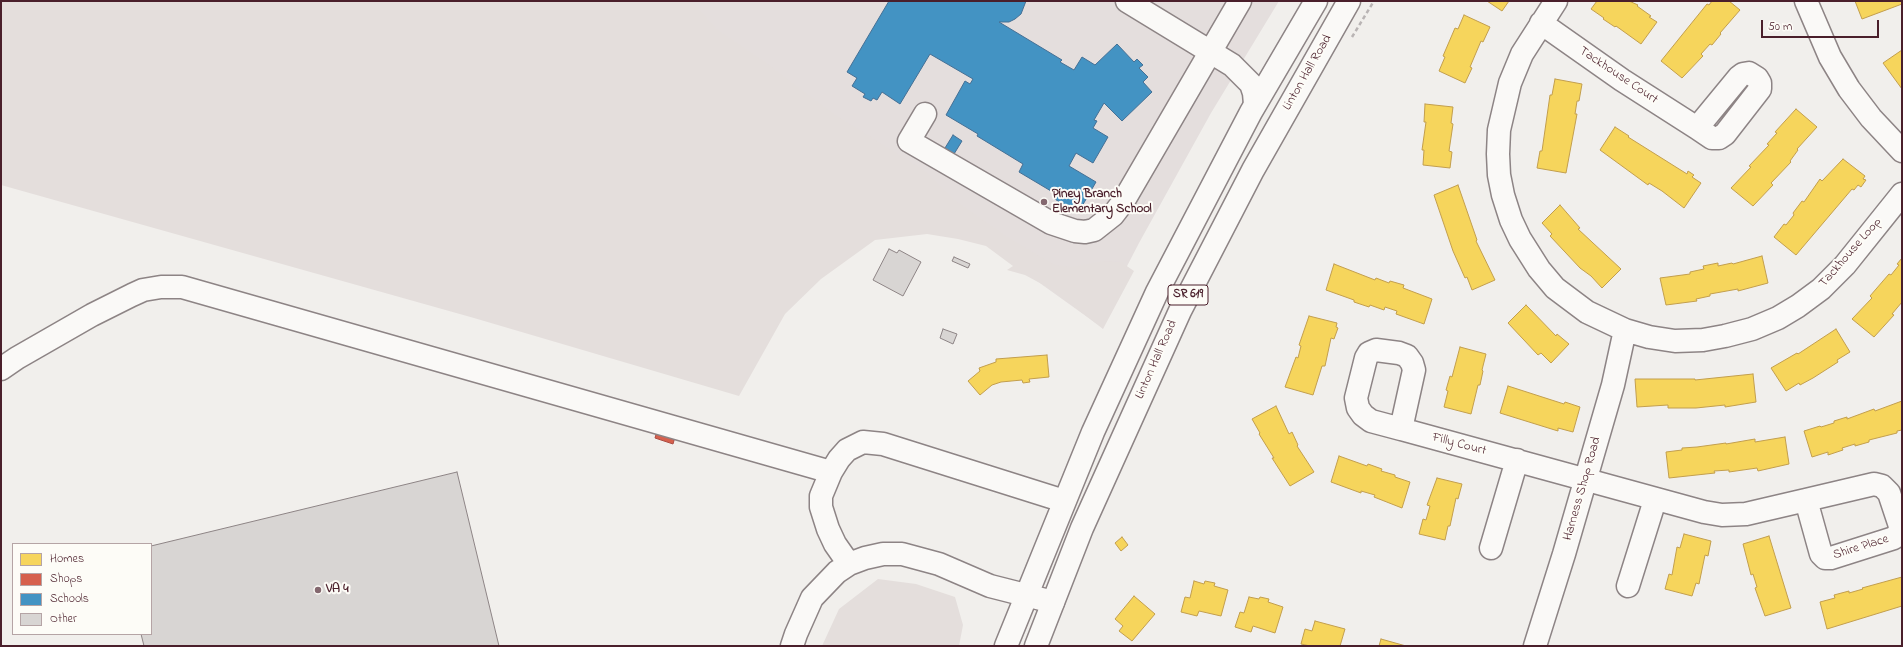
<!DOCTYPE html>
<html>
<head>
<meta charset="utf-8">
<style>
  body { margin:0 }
  #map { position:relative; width:1903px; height:647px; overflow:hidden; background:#f1efec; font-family:"Indie Flower",sans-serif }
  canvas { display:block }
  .frame { position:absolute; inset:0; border:2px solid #4a1f2b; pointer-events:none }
  .legend { position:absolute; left:12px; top:543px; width:140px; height:92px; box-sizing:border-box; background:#fdfcf7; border:1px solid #b5a4a5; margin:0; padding:5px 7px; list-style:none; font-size:12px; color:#4a1f2b }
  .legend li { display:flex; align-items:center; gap:8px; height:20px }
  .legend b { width:20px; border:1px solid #b5a4a5 }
  .scale { position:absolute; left:1761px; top:20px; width:118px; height:18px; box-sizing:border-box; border:2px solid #4a1f2b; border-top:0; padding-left:5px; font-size:12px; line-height:14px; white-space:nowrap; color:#4a1f2b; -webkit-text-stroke:3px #fdfcf7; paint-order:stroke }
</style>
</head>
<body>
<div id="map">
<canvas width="1903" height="647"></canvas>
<div class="frame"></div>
<ul class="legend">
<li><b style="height:11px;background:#f6d55c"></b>Homes</li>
<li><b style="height:11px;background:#d6604d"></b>Shops</li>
<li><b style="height:11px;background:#4393c3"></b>Schools</li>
<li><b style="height:11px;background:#d8d5d3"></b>Other</li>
</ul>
<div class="scale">50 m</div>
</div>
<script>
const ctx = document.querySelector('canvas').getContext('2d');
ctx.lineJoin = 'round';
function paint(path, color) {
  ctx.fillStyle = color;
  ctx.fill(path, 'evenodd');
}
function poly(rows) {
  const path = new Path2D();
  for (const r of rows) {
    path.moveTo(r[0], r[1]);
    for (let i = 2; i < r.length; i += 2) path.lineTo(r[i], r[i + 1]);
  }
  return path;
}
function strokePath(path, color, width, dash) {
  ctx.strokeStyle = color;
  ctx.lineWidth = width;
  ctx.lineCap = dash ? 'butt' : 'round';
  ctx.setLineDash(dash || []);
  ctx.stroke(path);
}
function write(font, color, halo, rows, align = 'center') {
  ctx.font = font + ' "Indie Flower",sans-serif';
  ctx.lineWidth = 4;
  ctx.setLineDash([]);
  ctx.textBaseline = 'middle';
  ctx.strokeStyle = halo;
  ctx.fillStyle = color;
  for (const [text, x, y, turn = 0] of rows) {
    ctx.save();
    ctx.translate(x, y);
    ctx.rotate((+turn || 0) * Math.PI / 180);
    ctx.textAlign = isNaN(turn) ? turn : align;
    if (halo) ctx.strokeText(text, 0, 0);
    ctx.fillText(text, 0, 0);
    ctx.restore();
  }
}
const built = poly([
  [646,1,1279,1,1211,113,1139,243,1097,324]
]);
const green = poly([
  [1,1,691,1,716,29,763,61,832,113,923,170,954,200,1010,239,1055,265,1071,267,1104,261,1121,262,1134,271,1103,329,1051,289,1025,275,1007,270,1013,266,986,246,958,239,927,234,875,240,821,279,785,314,739,396,474,318,1,185],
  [878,579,916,584,955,597,963,625,959,646,822,646,839,609]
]);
const homes = poly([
  [1487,1,1509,1,1502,11,1487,1],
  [1597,1,1629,1,1638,5,1637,6,1651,16,1649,17,1657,22,1641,44,1616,26,1615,27,1603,19,1604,18,1591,9,1597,1],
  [1712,1,1729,1,1740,10,1720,33,1721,34,1712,45,1710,44,1701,54,1703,56,1682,78,1661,61,1707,4,1709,5,1712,1],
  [1855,1,1902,1,1902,4,1862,19,1855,1],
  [1464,15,1490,27,1483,42,1481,41,1470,67,1472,68,1465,83,1439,71,1445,57,1443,56,1455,28,1458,29,1464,15],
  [1902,50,1902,89,1883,63,1902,50],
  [1555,79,1582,84,1579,101,1577,101,1575,114,1577,114,1566,173,1537,168,1540,151,1542,151,1550,95,1552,95,1555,79],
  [1425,104,1453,107,1451,123,1453,124,1449,151,1452,152,1450,168,1423,165,1424,150,1422,150,1426,122,1424,122,1425,104],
  [1796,109,1817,127,1797,149,1798,150,1790,161,1791,162,1771,183,1773,185,1753,206,1731,188,1751,167,1749,166,1769,145,1767,144,1777,133,1775,132,1796,109],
  [1615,127,1629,136,1628,137,1687,174,1688,171,1694,175,1692,177,1701,183,1684,208,1662,191,1649,183,1648,185,1600,150,1615,127],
  [1843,159,1865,176,1863,179,1866,180,1861,187,1858,185,1854,190,1852,189,1796,255,1774,237,1784,224,1786,225,1794,215,1793,213,1802,201,1804,202,1820,179,1822,181,1843,159],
  [1458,185,1477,240,1476,241,1495,280,1472,290,1467,277,1465,278,1453,251,1434,195,1458,185],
  [1560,205,1580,228,1578,229,1621,269,1602,288,1591,276,1580,268,1550,236,1552,234,1542,223,1560,205],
  [1762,256,1768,283,1738,291,1738,289,1710,294,1710,296,1696,299,1697,301,1666,305,1660,278,1690,274,1690,272,1704,269,1703,266,1718,263,1718,266,1732,263,1733,264,1762,256],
  [1902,258,1902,302,1892,314,1894,315,1874,337,1852,319,1872,298,1870,296,1889,274,1891,275,1899,265,1897,264,1902,258],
  [1334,264,1375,280,1376,278,1389,283,1390,281,1404,285,1403,288,1432,299,1424,324,1396,314,1397,311,1385,307,1384,310,1370,305,1369,307,1354,302,1354,300,1326,290,1334,264],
  [1526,305,1556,336,1557,334,1569,344,1551,363,1541,353,1538,355,1508,323,1526,305],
  [1309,316,1337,323,1336,327,1338,328,1334,339,1331,338,1325,366,1322,366,1313,395,1285,387,1296,357,1298,358,1301,346,1299,345,1309,316],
  [1836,329,1850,352,1837,360,1838,362,1813,378,1800,385,1799,383,1786,391,1771,368,1797,353,1798,354,1836,329],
  [1460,347,1486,354,1482,370,1483,371,1480,385,1478,385,1471,414,1444,407,1448,391,1446,390,1450,376,1452,377,1460,347],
  [1047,355,1049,377,1029,379,1030,382,1023,383,1022,380,1001,382,992,385,980,395,968,381,980,371,979,368,996,362,996,359,1047,355],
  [1753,374,1756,402,1725,407,1725,405,1696,408,1668,408,1668,405,1637,407,1635,379,1695,379,1695,380,1753,374],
  [1508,386,1564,404,1565,402,1580,407,1573,432,1558,428,1558,431,1500,413,1508,386],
  [1902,401,1902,430,1897,431,1897,433,1869,440,1869,442,1855,446,1855,444,1842,448,1843,450,1828,455,1828,452,1812,457,1804,431,1820,426,1821,427,1834,423,1834,421,1847,417,1847,419,1874,409,1875,411,1902,401],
  [1276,406,1289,434,1292,432,1298,445,1297,446,1314,472,1290,486,1272,458,1274,458,1259,434,1260,433,1252,419,1276,406],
  [1785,437,1789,464,1758,471,1757,468,1729,472,1729,470,1714,471,1715,473,1669,478,1666,452,1682,450,1682,448,1697,447,1726,443,1726,444,1755,439,1755,442,1785,437],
  [1339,456,1367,466,1368,464,1382,469,1381,471,1395,475,1395,477,1410,482,1402,508,1374,497,1375,495,1361,491,1361,493,1331,482,1339,456],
  [1437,478,1462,484,1458,499,1456,498,1450,526,1448,526,1445,540,1419,534,1423,519,1426,520,1430,506,1427,505,1437,478],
  [1684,534,1711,541,1708,556,1705,555,1699,584,1696,583,1692,596,1665,589,1669,574,1672,575,1677,547,1680,548,1684,534],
  [1769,536,1791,608,1765,616,1755,588,1757,587,1753,574,1751,575,1743,544,1769,536],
  [1122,537,1128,545,1121,551,1115,543,1122,537],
  [1902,577,1902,606,1827,629,1820,602,1835,598,1834,595,1849,591,1849,593,1863,589,1862,588,1902,577],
  [1194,581,1204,584,1205,581,1215,583,1214,586,1228,590,1221,616,1199,611,1197,616,1181,612,1185,597,1190,598,1194,581],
  [1134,596,1155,614,1132,641,1119,631,1123,626,1115,619,1134,596],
  [1249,597,1259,599,1260,597,1269,599,1268,602,1283,607,1275,633,1253,626,1251,632,1235,627,1240,612,1244,613,1249,597],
  [1315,621,1345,629,1340,646,1310,646,1301,644,1305,629,1312,631,1315,621],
  [1381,639,1406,646,1379,646,1381,639]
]);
const shops = poly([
  [657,431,675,437,673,444,655,438,657,431]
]);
const schools = poly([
  [889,1,1026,1,1021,14,1015,19,1009,22,999,22,1062,60,1060,62,1074,70,1082,57,1095,65,1117,44,1134,62,1137,59,1143,65,1139,68,1148,77,1143,82,1152,92,1122,121,1104,103,1094,120,1097,121,1093,128,1108,137,1093,163,1076,153,1069,166,1096,182,1078,213,1053,198,1056,194,1019,172,1023,164,977,136,978,134,946,115,965,81,970,84,973,79,930,54,900,104,882,92,877,100,873,98,871,101,863,97,865,94,852,86,857,78,847,72,889,1],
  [953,135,962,141,954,154,945,148,953,135]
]);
const building = poly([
  [889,249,897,253,899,250,921,262,903,296,873,280,889,249],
  [954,257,970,264,968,268,952,261,954,257],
  [943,329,957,334,953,344,940,338,943,329],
  [457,472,499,646,144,646,141,634,151,634,151,546,457,472]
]);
const path = poly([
  [1352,37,1374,1]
]);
const minor = poly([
  [1127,1,1232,65,1251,84,1254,93,1255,104],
  [1556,1,1522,54,1510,83,1499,130,1498,154,1499,175,1503,195,1511,220,1520,239,1539,269,1555,288,1587,312,1625,330,1649,337,1675,341,1703,340,1725,336,1752,329,1778,318,1798,306,1821,289,1845,265,1902,194],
  [1806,1,1830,57,1849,89,1871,118,1902,151],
  [1541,23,1622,80,1697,128,1712,138,1719,138,1725,134,1760,89,1760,83,1757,78,1749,73,1743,74,1739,77,1697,128],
  [925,114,909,141,1051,223,1075,231,1085,232,1094,230,1113,215,1123,202,1240,1],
  [1,369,17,358,92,315,132,295,143,290,161,287,182,287,831,472],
  [1401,429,1371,421,1363,415,1358,408,1356,398,1366,358,1369,353,1376,350,1399,353,1407,356,1412,363,1414,370,1401,429,1704,512,1722,515,1746,514,1806,500,1821,554,1825,558,1831,558,1894,538,1899,533,1900,526,1889,493,1882,486,1874,484,1806,500],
  [1491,548,1517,460],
  [849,564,835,544,828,529,821,507,821,496,831,472,839,459,847,450,863,442,883,444,1064,501],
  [1628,586,1655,500],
  [792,646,796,634,812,598,837,572,849,564,865,558,883,554,902,554,939,564,990,586,1053,602],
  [1535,646,1564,554,1613,385,1625,330]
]);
const major = poly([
  [1006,646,1093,432,1157,292,1251,112,1316,1],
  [1036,646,1082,528,1180,311,1253,170,1349,1]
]);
const markers = [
  [1044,202,4,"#84686f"],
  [318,590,4,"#84686f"]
];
const shields = [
  [1188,295,40]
];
const shieldNames = [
  ["SR 619",1188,295]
];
const streetNames = [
  ["Linton Hall Road",1308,73,-60],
  ["Tackhouse Court",1618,76,34],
  ["Tackhouse Loop",1851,253,-49],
  ["Linton Hall Road",1157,360,-66],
  ["Filly Court",1459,445,15],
  ["Harness Shop Road",1583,489,-74],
  ["Shire Place",1861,548,-17]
];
const poiNames = [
  ["Piney Branch",1052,195],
  ["Elementary School",1052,210],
  ["VA 4",326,590]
];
paint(built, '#e4dedd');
paint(green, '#e4dedc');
paint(homes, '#f6d55c');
strokePath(homes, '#c29e4d', 1);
paint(shops, '#d6604d');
strokePath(shops, '#ac4c43', 1);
paint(schools, '#4393c3');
strokePath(schools, '#457095', 1);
paint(building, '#d8d5d3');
strokePath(building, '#8d8485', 1);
strokePath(minor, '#8d8485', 25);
strokePath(major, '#8d8485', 25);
strokePath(path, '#b9b4b4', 2.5, [4, 3]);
strokePath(minor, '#faf9f7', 22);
strokePath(major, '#faf9f7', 22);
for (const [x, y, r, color] of markers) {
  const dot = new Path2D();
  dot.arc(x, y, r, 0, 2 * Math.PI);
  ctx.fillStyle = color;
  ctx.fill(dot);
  strokePath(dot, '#fdfcf7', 1.5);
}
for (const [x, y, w] of shields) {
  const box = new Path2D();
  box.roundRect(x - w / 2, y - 10, w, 20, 3);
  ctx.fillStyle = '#fdfcf7';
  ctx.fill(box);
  strokePath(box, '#4a1f2b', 1);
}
write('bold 12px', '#4a1f2b', null, shieldNames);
write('13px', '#4a1f2b', '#fdfcf7', streetNames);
write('bold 13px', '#4a1f2b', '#fdfcf7', poiNames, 'left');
</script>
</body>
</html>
